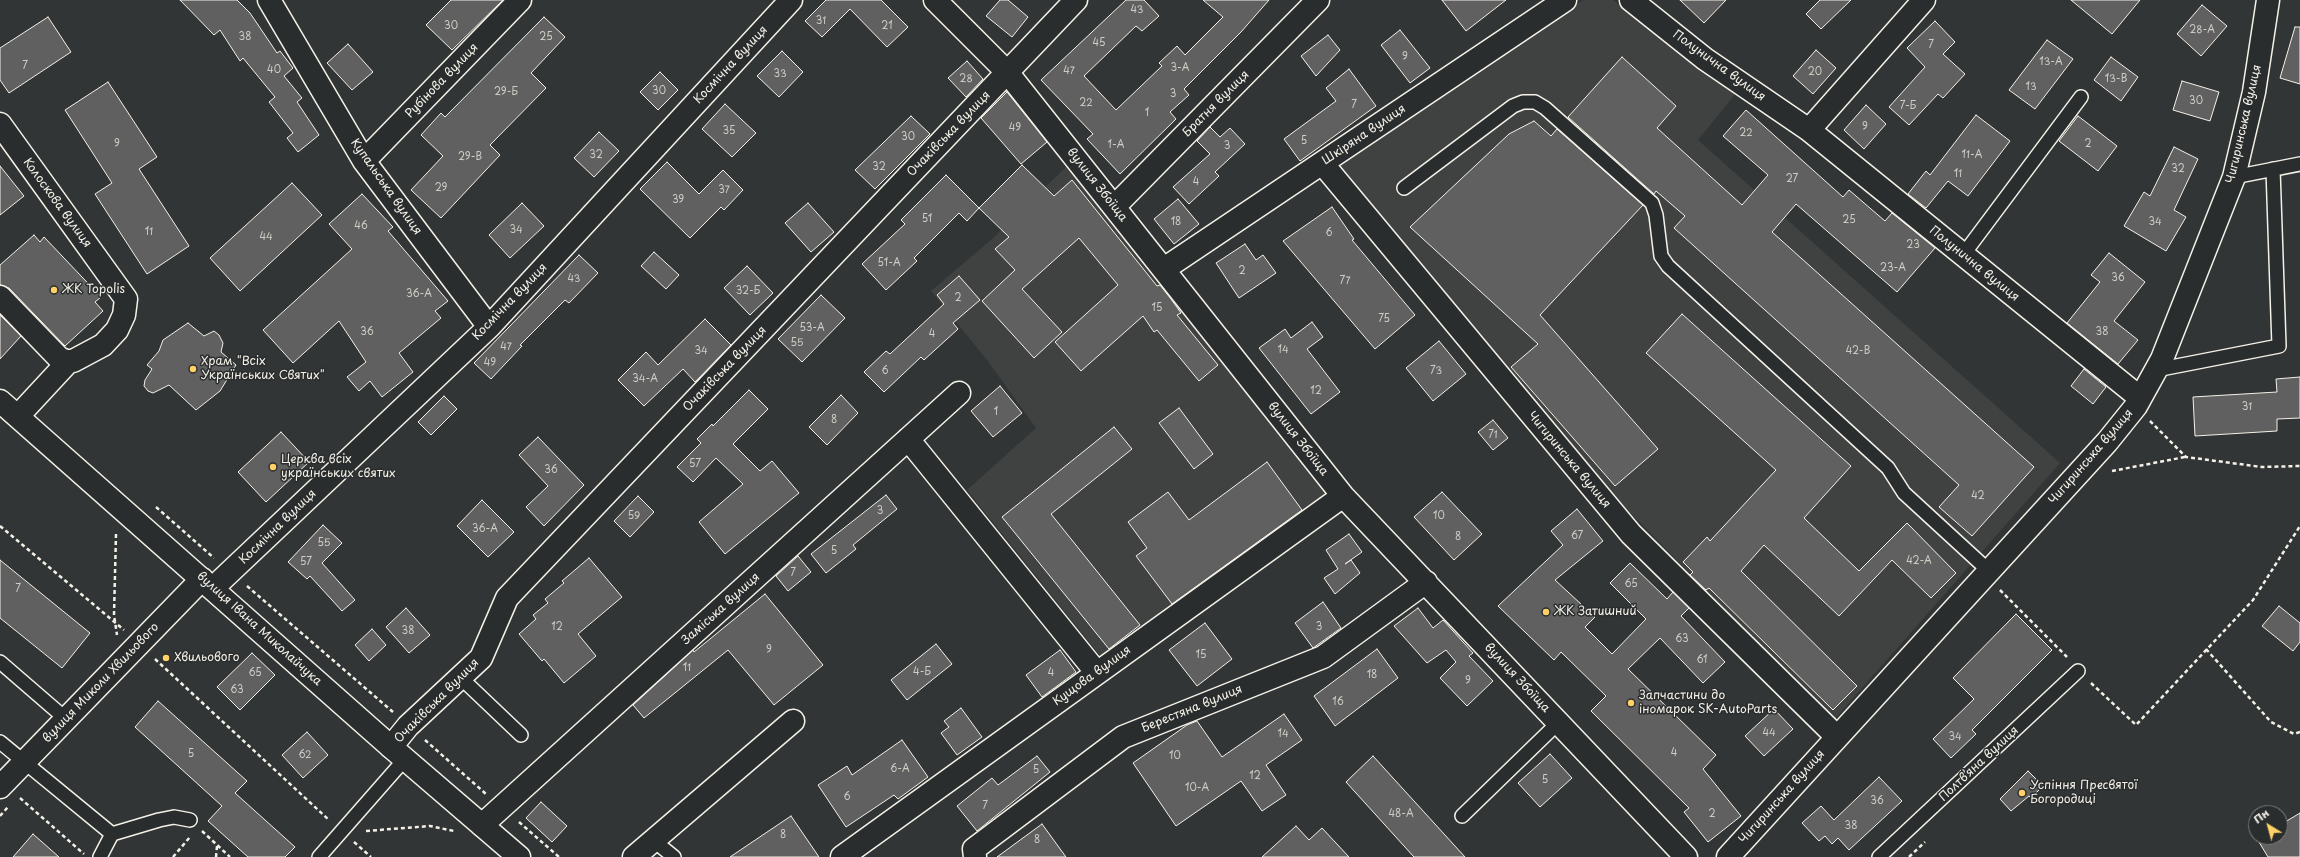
<!DOCTYPE html>
<html>
<head>
<meta charset="utf-8">
<style>
  body { margin:0 }
  #map { position:relative; width:2300px; height:857px; overflow:hidden; background:#323535; font-family:"Playpen Sans",sans-serif }
  canvas { display:block }
  .north { position:absolute; left:2248px; top:805px; width:40px; height:40px; box-sizing:border-box; background:#2a2d2e; border:1px solid #7b7b78; border-radius:50%; rotate:323deg; font-size:11px; font-weight:700; line-height:16px; text-align:center; color:#f4f1e8 }
  .north::after { content:''; display:block; margin:auto; width:14px; height:18px; background:#ffd166; clip-path:polygon(50% 0,100% 100%,50% 72%,0 100%) }
</style>
</head>
<body>
<div id="map">
<canvas width="2300" height="857"></canvas>
<div class="north">Пн</div>
</div>
<script>
const ctx = document.querySelector('canvas').getContext('2d');
ctx.lineJoin = 'round';
function paint(path, color) {
  ctx.fillStyle = color;
  ctx.fill(path, 'evenodd');
}
function poly(rows) {
  const path = new Path2D();
  for (const r of rows) {
    path.moveTo(r[0], r[1]);
    for (let i = 2; i < r.length; i += 2) path.lineTo(r[i], r[i + 1]);
  }
  return path;
}
function strokePath(path, color, width, dash) {
  ctx.strokeStyle = color;
  ctx.lineWidth = width;
  ctx.lineCap = dash ? 'butt' : 'round';
  ctx.setLineDash(dash || []);
  ctx.stroke(path);
}
function write(font, color, halo, rows, align = 'center') {
  ctx.font = font + ' "Playpen Sans",sans-serif';
  ctx.lineWidth = 3;
  ctx.setLineDash([]);
  ctx.textBaseline = 'middle';
  ctx.strokeStyle = halo;
  ctx.fillStyle = color;
  for (const [text, x, y, turn = 0] of rows) {
    ctx.save();
    ctx.translate(x, y);
    ctx.rotate((+turn || 0) * Math.PI / 180);
    ctx.textAlign = isNaN(turn) ? turn : align;
    if (halo) ctx.strokeText(text, 0, 0);
    ctx.fillText(text, 0, 0);
    ctx.restore();
  }
}
const built = poly([
  [1583,0,1613,0,1736,93,1698,140,2060,463,1834,720,1606,488,1338,166],
  [1067,166,1158,276,1331,498,1105,662,967,490,1036,428,987,360,931,291,992,239]
]);
const building = poly([
  [180,0,237,0,250,13,277,53,280,51,293,68,284,76,302,98,297,102,319,135,298,152,287,138,293,133,269,102,275,97,243,58,240,61,220,30,214,35,180,0],
  [451,0,503,0,452,50,426,25,451,0],
  [826,0,881,0,908,27,887,47,850,9,822,37,805,21,826,0],
  [1000,0,1008,0,1028,17,1012,37,986,16,1000,0],
  [1126,0,1144,0,1159,16,1142,31,1136,26,1084,76,1116,110,1162,66,1159,63,1177,46,1185,55,1223,17,1203,0,1269,0,1241,32,1184,89,1189,95,1170,112,1176,119,1120,174,1087,139,1093,134,1041,80,1126,0],
  [1442,0,1506,0,1466,31,1442,0],
  [1680,0,1726,0,1704,23,1680,0],
  [1820,0,1851,0,1821,29,1806,14,1820,0],
  [2071,0,2140,0,2112,34,2071,0],
  [2202,5,2227,26,2201,56,2177,34,2202,5],
  [48,17,71,52,9,93,0,80,0,48,48,17],
  [544,17,565,37,531,73,546,88,490,145,500,155,441,218,411,190,443,156,421,135,441,113,445,117,544,17],
  [1935,21,1955,42,1943,54,1965,74,1943,98,1938,94,1909,125,1889,107,1925,67,1907,48,1935,21],
  [2295,27,2300,27,2300,84,2280,78,2295,27],
  [1400,30,1430,68,1410,83,1381,45,1400,30],
  [1328,35,1340,50,1316,76,1301,56,1328,35],
  [2047,40,2073,59,2035,109,2009,90,2047,40],
  [348,44,373,72,352,90,327,63,348,44],
  [1816,50,1836,68,1813,94,1793,76,1816,50],
  [782,51,803,72,779,97,757,76,782,51],
  [1622,57,1676,106,1657,128,1742,205,1768,175,1723,136,1746,110,1843,197,1849,190,1885,221,1892,213,1935,248,1897,292,1796,204,1772,232,2034,467,1972,536,1939,507,1959,485,1674,228,1685,216,1656,191,1654,194,1568,117,1622,57],
  [2111,57,2138,77,2121,101,2094,80,2111,57],
  [967,61,983,79,966,97,948,78,967,61],
  [1349,69,1376,106,1300,161,1284,139,1336,101,1326,88,1349,69],
  [660,72,678,90,658,110,640,92,660,72],
  [2182,81,2219,92,2210,121,2173,110,2182,81],
  [108,82,157,157,139,169,189,246,147,274,95,194,112,183,65,110,108,82],
  [1007,92,1047,142,1021,164,981,118,1007,92],
  [725,104,756,133,732,157,702,129,725,104],
  [1866,105,1886,124,1864,149,1844,130,1866,105],
  [1976,115,2010,141,1968,196,1948,181,1926,208,1908,194,1926,171,1930,175,1976,115],
  [911,116,930,134,875,189,855,170,911,116],
  [2078,116,2117,146,2098,171,2059,141,2078,116],
  [1534,121,1551,136,1557,129,1643,205,1540,315,1658,449,1615,486,1511,367,1538,344,1410,227,1509,134,1534,121],
  [1210,127,1220,137,1230,128,1245,144,1215,172,1219,176,1189,204,1173,187,1210,154,1197,141,1210,127],
  [599,132,619,151,594,177,574,158,599,132],
  [2174,147,2198,159,2174,210,2186,217,2166,251,2124,226,2144,192,2150,196,2174,147],
  [667,162,699,194,723,170,743,190,724,210,721,207,690,238,640,189,667,162],
  [1022,165,1054,196,1072,180,1157,286,1160,285,1171,299,1181,313,1177,315,1218,365,1199,381,1157,330,1154,332,1143,316,1081,371,1055,342,1118,285,1079,238,1022,289,1062,332,1034,358,982,301,1015,270,995,249,1009,237,979,208,1022,165],
  [0,166,24,196,0,215,0,166],
  [946,175,979,208,967,221,959,213,914,258,917,261,886,290,862,264,905,224,901,220,946,175],
  [292,183,322,215,240,291,210,258,292,183],
  [362,194,393,227,388,231,448,301,435,311,441,318,399,353,413,372,382,397,370,381,359,391,347,377,366,362,339,321,293,363,263,330,352,249,329,224,362,194],
  [1178,199,1199,224,1174,244,1154,219,1178,199],
  [522,203,544,226,510,258,489,235,522,203],
  [808,203,834,232,811,252,785,223,808,203],
  [1332,207,1354,239,1352,240,1415,315,1375,349,1283,241,1332,207],
  [34,235,40,242,44,237,101,297,95,302,103,311,65,346,9,288,0,285,0,265,34,235],
  [1245,244,1256,260,1263,255,1276,273,1239,298,1216,263,1245,244],
  [654,252,679,275,666,289,641,266,654,252],
  [2109,253,2145,282,2114,321,2138,340,2118,364,2067,323,2100,282,2091,275,2109,253],
  [579,255,598,273,569,303,565,300,520,345,522,346,491,379,474,363,579,255],
  [747,266,773,293,750,315,724,288,747,266],
  [959,276,980,300,953,323,958,329,924,360,921,357,884,392,864,372,886,351,890,354,944,304,937,295,959,276],
  [821,295,845,318,802,362,778,339,821,295],
  [1682,314,1851,466,1804,518,1859,571,1907,523,1956,573,1931,598,1892,560,1839,616,1764,545,1741,571,1857,686,1833,710,1709,588,1706,590,1690,575,1693,572,1683,562,1707,537,1710,541,1776,470,1646,353,1682,314],
  [0,315,21,336,0,359,0,315],
  [705,319,731,345,695,382,683,369,644,406,618,380,646,352,658,365,705,319],
  [1312,322,1323,337,1307,349,1340,392,1311,414,1259,348,1285,329,1291,338,1312,322],
  [188,323,204,336,214,331,219,335,223,343,221,352,236,365,220,391,196,410,169,385,153,393,148,391,144,386,145,380,152,369,147,365,159,351,163,340,188,323],
  [1439,341,1466,374,1433,401,1406,368,1439,341],
  [2084,369,2106,387,2093,404,2071,386,2084,369],
  [2300,377,2300,418,2277,419,2277,431,2195,436,2193,397,2277,392,2276,379,2300,377],
  [1000,386,1022,413,993,437,971,411,1000,386],
  [749,390,768,409,733,444,760,471,772,461,799,493,725,554,699,522,743,484,716,458,693,482,677,467,701,443,697,439,712,424,713,426,749,390],
  [841,395,858,413,827,445,809,427,841,395],
  [444,396,457,409,431,435,418,422,444,396],
  [1179,408,1213,454,1194,469,1159,423,1179,408],
  [1493,420,1508,438,1493,450,1478,432,1493,420],
  [1114,427,1132,449,1051,514,1140,625,1109,649,1002,517,1114,427],
  [281,432,309,462,266,502,238,472,281,432],
  [538,437,584,485,544,526,526,507,548,486,519,455,538,437],
  [1267,462,1302,510,1172,604,1136,556,1147,548,1128,522,1168,492,1189,520,1267,462],
  [1442,492,1482,534,1454,560,1414,517,1442,492],
  [886,495,897,509,853,545,856,549,826,573,811,554,886,495],
  [638,496,654,512,630,537,614,521,638,496],
  [482,500,514,532,488,557,457,526,482,500],
  [1577,509,1603,541,1555,580,1595,617,1585,627,1612,654,1646,619,1610,583,1630,563,1667,599,1673,592,1689,608,1681,616,1725,662,1703,683,1660,638,1628,669,1716,755,1703,769,1741,816,1708,842,1684,812,1689,808,1591,711,1606,696,1561,652,1554,660,1498,606,1563,545,1551,531,1577,509],
  [323,525,342,543,322,563,355,600,342,611,310,576,307,579,288,562,323,525],
  [1349,534,1362,552,1345,564,1351,560,1360,573,1335,594,1324,578,1338,569,1326,550,1349,534],
  [798,556,811,572,788,591,776,576,798,556],
  [589,558,622,597,578,634,596,656,564,683,544,659,542,661,519,634,536,619,533,615,548,603,545,599,564,583,562,581,589,558],
  [0,560,90,633,62,668,0,618,0,560],
  [765,594,823,665,774,705,728,650,644,718,633,705,693,650,694,652,765,594],
  [1323,602,1341,628,1313,648,1295,623,1323,602],
  [2279,606,2300,623,2300,642,2293,651,2262,626,2279,606],
  [406,608,430,635,409,653,386,627,406,608],
  [1418,608,1433,628,1443,620,1473,653,1469,656,1493,681,1467,706,1440,678,1456,662,1446,650,1427,663,1394,626,1418,608],
  [2016,614,2052,650,1972,730,1976,734,1951,758,1933,739,1974,699,1953,678,2016,614],
  [1205,623,1232,659,1197,686,1169,650,1205,623],
  [372,629,386,645,369,661,355,645,372,629],
  [936,644,952,664,907,700,891,680,936,644],
  [1377,649,1398,678,1335,726,1314,696,1377,649],
  [1060,650,1076,672,1042,697,1026,675,1060,650],
  [252,653,275,675,240,710,217,687,252,653],
  [158,701,247,781,235,793,295,847,285,857,248,857,208,821,222,806,135,727,158,701],
  [961,708,982,737,957,755,941,733,949,727,944,721,961,708],
  [1774,709,1793,729,1764,756,1745,736,1774,709],
  [1284,714,1302,740,1266,765,1286,795,1262,811,1241,781,1176,826,1133,763,1187,725,1197,721,1222,757,1284,714],
  [307,732,328,755,303,778,282,755,307,732],
  [902,740,928,777,898,799,894,795,846,827,818,785,847,766,852,775,902,740],
  [1550,754,1572,778,1540,807,1518,783,1550,754],
  [1037,756,1050,772,977,831,957,806,992,778,998,785,1037,756],
  [1373,756,1465,857,1414,857,1346,782,1373,756],
  [2028,771,2043,786,2031,798,2029,796,2011,811,2000,799,2028,771],
  [1879,777,1902,801,1849,850,1838,838,1832,844,1825,836,1819,841,1802,823,1821,806,1834,820,1879,777],
  [541,802,567,826,552,842,526,818,541,802],
  [2300,813,2300,857,2268,857,2256,837,2280,837,2280,825,2300,813],
  [791,816,819,857,730,857,791,816],
  [1042,824,1066,857,997,857,1042,824],
  [1296,826,1309,840,1322,828,1349,857,1262,857,1296,826],
  [33,834,59,857,13,857,33,834]
]);
const path = poly([
  [2150,421,2186,457,2262,467,2300,466],
  [2112,471,2185,457],
  [156,507,214,558],
  [0,526,124,630],
  [116,534,114,615,117,635],
  [247,586,393,712],
  [2000,590,2067,657],
  [2206,649,2271,722,2294,734,2300,732],
  [155,659,329,820],
  [2091,683,2136,725,2253,600,2300,526],
  [425,740,486,794],
  [20,798,84,854],
  [0,816,8,807],
  [519,822,559,857],
  [202,831,230,857],
  [366,831,430,826,454,831],
  [354,842,371,857],
  [173,857,190,837],
  [216,857,217,846],
  [1909,857,1925,842]
]);
const service = poly([
  [2234,177,2300,164],
  [1404,188,1513,106,1523,102,1535,102,1545,108,1652,203,1656,215,1661,256,1668,266,1888,468,1904,493,1989,571],
  [1963,255,2081,97],
  [2156,370,2279,346,2273,169],
  [0,662,66,719],
  [460,677,521,735],
  [0,742,112,834],
  [1462,816,1559,722],
  [653,840,674,857],
  [100,857,112,834,159,820,174,817,190,820],
  [319,857,405,759],
  [1879,857,2078,671]
]);
const minor = poly([
  [269,0,364,161,489,327],
  [935,0,1007,72,1343,496,1686,857],
  [1631,0,1705,59,1809,130,2139,397],
  [0,124,126,299,124,315,117,330,103,345,73,361,66,361,59,358,0,297],
  [1809,130,1924,0],
  [364,161,520,0],
  [1322,163,1631,534,1837,737],
  [1114,207,1318,0],
  [1164,269,1565,0],
  [18,416,69,361],
  [908,439,1097,673],
  [213,588,489,327,791,0],
  [391,747,408,726,481,658,507,598,1076,0],
  [0,787,202,579],
  [482,825,959,393],
  [634,857,793,721],
  [842,857,1343,496],
  [975,857,974,849,1123,737,1323,657,1426,582],
  [1728,857,2107,442,2136,406,2162,359,2234,177,2254,92,2268,0]
]);
const secondary = poly([
  [0,401,391,747,519,857]
]);
const markers = [
  [54,290,4,"#ffd166"],
  [193,369,4,"#ffd166"],
  [273,467,4,"#ffd166"],
  [1546,612,4,"#ffd166"],
  [166,658,4,"#ffd166"],
  [1631,703,4,"#ffd166"],
  [2022,793,4,"#ffd166"]
];
const numberNames = [
  ["43",1137,10],
  ["31",821,21],
  ["30",451,26],
  ["21",887,26],
  ["28-А",2202,30],
  ["38",245,37],
  ["25",546,37],
  ["45",1099,43],
  ["7",1931,45],
  ["9",1405,57],
  ["13-А",2051,62],
  ["7",25,66],
  ["3-А",1180,68],
  ["40",274,70],
  ["47",1069,71],
  ["20",1815,72],
  ["33",780,74],
  ["28",966,79],
  ["13-В",2116,79],
  ["13",2031,87],
  ["30",659,91],
  ["29-Б",506,92],
  ["3",1173,94],
  ["30",2196,101],
  ["22",1086,103],
  ["7",1354,105],
  ["7-Б",1908,106],
  ["1",1147,113],
  ["9",1865,127],
  ["49",1015,128],
  ["35",729,131],
  ["22",1746,133],
  ["30",908,137],
  ["5",1304,141],
  ["9",117,144],
  ["2",2088,144],
  ["1-А",1116,145],
  ["3",1227,146],
  ["32",596,155],
  ["11-А",1972,155],
  ["29-В",470,157],
  ["32",879,167],
  ["32",2178,169],
  ["11",1958,174],
  ["27",1792,179],
  ["4",1196,182],
  ["29",441,188],
  ["37",724,190],
  ["39",678,200],
  ["51",927,219],
  ["25",1849,220],
  ["18",1176,222],
  ["34",2155,222],
  ["46",361,226],
  ["34",516,230],
  ["11",149,232],
  ["6",1329,233],
  ["44",266,237],
  ["23",1913,245],
  ["51-А",889,263],
  ["23-А",1893,268],
  ["2",1242,271],
  ["36",2118,278],
  ["43",574,279],
  ["77",1345,281],
  ["32-Б",748,291],
  ["36-А",419,294],
  ["2",958,298],
  ["15",1157,308],
  ["75",1384,319],
  ["53-А",812,328],
  ["36",367,332],
  ["38",2102,332],
  ["4",932,334],
  ["55",797,343],
  ["47",506,347],
  ["14",1283,350],
  ["34",701,351],
  ["42-В",1858,351],
  ["49",490,363],
  ["6",885,371],
  ["73",1436,371],
  ["34-А",645,379],
  ["12",1316,391],
  ["31",2247,407],
  ["1",996,412],
  ["8",834,420],
  ["71",1493,435],
  ["57",695,464],
  ["36",551,470],
  ["42",1978,496],
  ["3",880,511],
  ["59",634,516],
  ["10",1439,516],
  ["36-А",485,529],
  ["67",1577,536],
  ["8",1458,537],
  ["55",324,543],
  ["5",834,551],
  ["42-А",1919,561],
  ["57",306,562],
  ["7",793,573],
  ["65",1631,584],
  ["7",18,589],
  ["12",557,627],
  ["3",1319,627],
  ["38",408,631],
  ["63",1682,639],
  ["9",769,650],
  ["15",1201,655],
  ["61",1702,660],
  ["11",687,668],
  ["4-Б",922,672],
  ["65",255,673],
  ["4",1051,673],
  ["18",1372,675],
  ["9",1468,681],
  ["63",237,690],
  ["16",1338,702],
  ["44",1769,733],
  ["14",1283,734],
  ["34",1955,737],
  ["4",1674,753],
  ["5",191,754],
  ["62",305,755],
  ["10",1175,756],
  ["6-А",900,769],
  ["5",1036,770],
  ["12",1255,776],
  ["5",1545,780],
  ["10-А",1197,788],
  ["6",847,797],
  ["36",1877,801],
  ["7",985,806],
  ["48-А",1401,814],
  ["2",1712,814],
  ["38",1851,826],
  ["8",783,835],
  ["8",1037,840]
];
const streetNames = [
  ["Космічна вулиця",731,65,-47],
  ["Полунична вулиця",1719,66,36],
  ["Рубінова вулиця",442,81,-46],
  ["Братня вулиця",1216,104,-45],
  ["Чигиринська вулиця",2244,124,-77],
  ["Очаківська вулиця",949,134,-46],
  ["Шкіряна вулиця",1364,135,-34],
  ["вулиця Збоїща",1097,185,52],
  ["Купальська вулиця",386,187,55],
  ["Колоскова вулиця",57,203,54],
  ["Полунична вулиця",1974,264,39],
  ["Космічна вулиця",510,302,-46],
  ["Очаківська вулиця",725,369,-46],
  ["вулиця Збоїща",1298,439,52],
  ["Чигиринська вулиця",2091,457,-49],
  ["Чигиринська вулиця",1569,460,50],
  ["Космічна вулиця",278,527,-44],
  ["Заміська вулиця",721,609,-42],
  ["вулиця Івана Миколайчука",259,629,42],
  ["Кущова вулиця",1092,676,-36],
  ["вулиця Збоїща",1517,678,47],
  ["вулиця Миколи Хвильового",101,683,-46],
  ["Очаківська вулиця",437,701,-45],
  ["Берестяна вулиця",1192,709,-22],
  ["Полтвʼяна вулиця",1979,764,-43],
  ["Чигиринська вулиця",1782,797,-48]
];
const poiNames = [
  ["ЖК Topolis",62,290],
  ["Храм \"Всіх",201,362],
  ["Українських Святих\"",201,376],
  ["Церква всіх",281,460],
  ["українських святих",281,474],
  ["ЖК Затишний",1554,612],
  ["Хвильового",174,658],
  ["Запчастини до",1639,696],
  ["іномарок SK-AutoParts",1639,710],
  ["Успіння Пресвятої",2030,786],
  ["Богородиці",2030,800]
];
paint(built, '#404242');
paint(building, '#5f605f');
strokePath(building, '#f4f1e8', 1);
strokePath(service, '#f4f1e8', 16);
strokePath(minor, '#f4f1e8', 25);
strokePath(secondary, '#f4f1e8', 25);
strokePath(path, '#f4f1e8', 2.5, [4, 3]);
strokePath(service, '#2a2d2e', 13);
strokePath(minor, '#2a2d2e', 22);
strokePath(secondary, '#2a2d2e', 22);
for (const [x, y, r, color] of markers) {
  const dot = new Path2D();
  dot.arc(x, y, r, 0, 2 * Math.PI);
  ctx.fillStyle = color;
  ctx.fill(dot);
  strokePath(dot, '#2a2d2e', 1.5);
}
write('10px', '#cfcdc6', null, numberNames);
write('12px', '#f4f1e8', '#2a2d2e', streetNames);
write('12px', '#f4f1e8', '#2a2d2e', poiNames, 'left');
</script>
</body>
</html>
